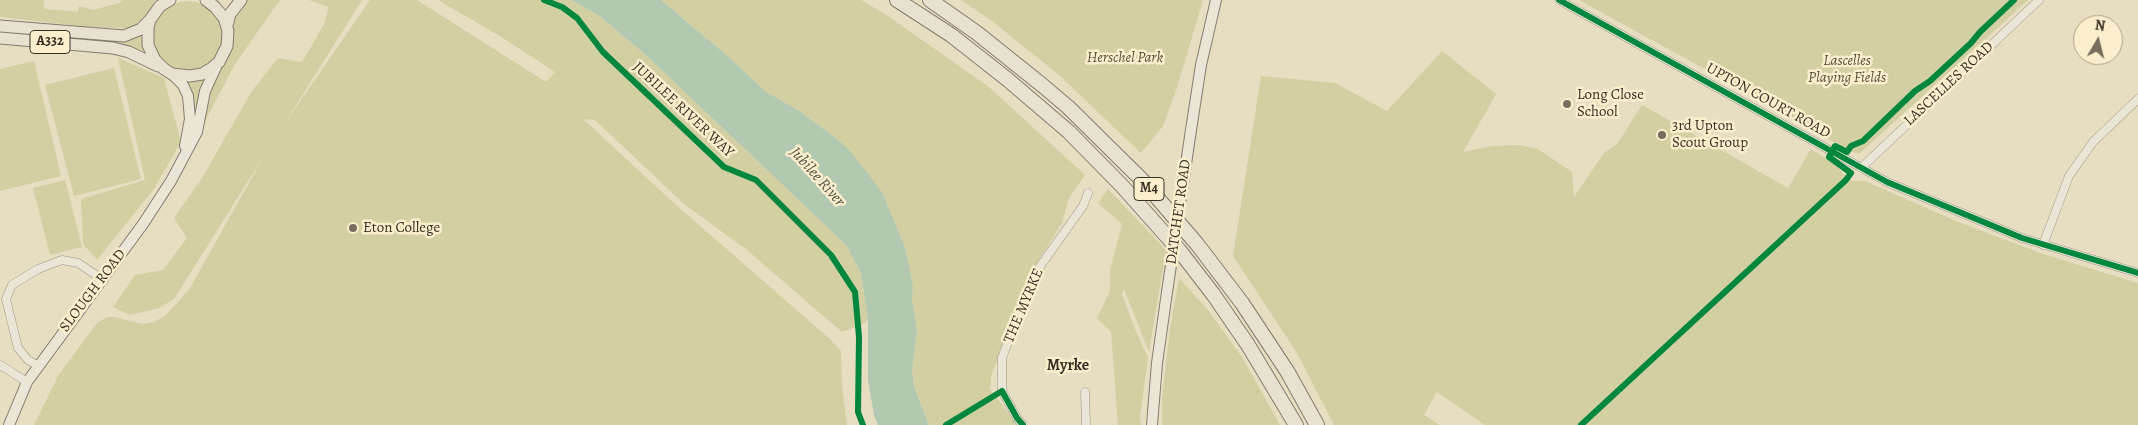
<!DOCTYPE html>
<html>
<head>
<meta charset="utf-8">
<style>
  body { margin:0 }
  #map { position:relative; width:2138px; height:425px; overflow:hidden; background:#e7ddc1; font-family:Alegreya,serif }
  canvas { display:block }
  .north { position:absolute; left:2073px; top:15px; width:50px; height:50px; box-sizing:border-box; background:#faeecc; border:1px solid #ada289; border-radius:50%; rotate:8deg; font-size:14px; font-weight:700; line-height:20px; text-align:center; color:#393025 }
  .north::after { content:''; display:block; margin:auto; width:18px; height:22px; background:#766d5c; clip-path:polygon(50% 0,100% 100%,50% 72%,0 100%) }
</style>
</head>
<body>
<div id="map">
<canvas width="2138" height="425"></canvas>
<div class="north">N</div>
</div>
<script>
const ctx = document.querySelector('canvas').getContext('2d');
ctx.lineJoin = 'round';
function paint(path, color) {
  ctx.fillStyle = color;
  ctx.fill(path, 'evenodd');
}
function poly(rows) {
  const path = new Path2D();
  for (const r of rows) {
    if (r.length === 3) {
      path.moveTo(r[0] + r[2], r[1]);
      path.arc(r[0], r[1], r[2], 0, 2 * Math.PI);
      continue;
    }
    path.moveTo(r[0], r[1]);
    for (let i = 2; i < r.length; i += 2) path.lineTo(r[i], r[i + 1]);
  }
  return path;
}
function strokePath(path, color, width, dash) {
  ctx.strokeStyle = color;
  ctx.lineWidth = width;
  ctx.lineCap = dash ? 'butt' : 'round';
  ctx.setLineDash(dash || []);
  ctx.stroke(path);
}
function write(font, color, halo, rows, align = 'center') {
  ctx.font = font + ' Alegreya,serif';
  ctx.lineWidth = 5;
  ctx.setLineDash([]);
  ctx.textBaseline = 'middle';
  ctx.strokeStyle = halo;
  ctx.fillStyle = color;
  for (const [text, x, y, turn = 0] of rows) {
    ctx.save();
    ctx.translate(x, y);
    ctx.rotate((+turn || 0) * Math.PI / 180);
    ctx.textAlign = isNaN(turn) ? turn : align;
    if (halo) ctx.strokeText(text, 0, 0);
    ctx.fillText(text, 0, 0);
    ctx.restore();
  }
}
const green = poly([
  [0,0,41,0,44,1,44,9,78,12,79,6,93,10,119,3,123,0,155,0,151,10,133,29,90,27,0,17],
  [245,0,280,0,235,64,201,129,206,97,235,13],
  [309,0,362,0,283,126,370,0,417,0,546,82,555,72,503,38,438,0,571,0,600,16,649,58,846,245,861,273,868,320,861,325,842,332,747,250,684,204,595,120,583,119,676,205,830,339,841,351,842,384,847,425,34,425,58,376,97,323,107,317,114,317,142,324,154,322,165,316,189,290,265,154,174,299,159,308,130,315,113,307,135,275,163,270,187,238,174,218,202,178,252,91,278,58,302,62,324,24,329,7],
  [661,0,861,0,885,14,989,87,1085,175,1069,198,1062,223,1031,273,991,376,990,389,1017,425,929,425,914,387,912,370,917,329,912,299,913,286,905,247,882,192,842,143,801,112,765,91,731,59],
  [961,0,1203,0,1177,88,1163,126,1141,153,1059,75,992,21],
  [1579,0,2028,0,1859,154,1847,150,1792,117],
  [188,36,35],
  [0,29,141,33,144,51,108,42,0,33],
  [1442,51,1496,94,1463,152,1492,146,1521,145,1538,149,1572,172,1574,197,1604,153,1617,144,1642,105,1788,188,1811,149,1837,165,1843,174,1852,181,1865,181,1956,221,2040,253,2138,283,2138,425,1485,425,1437,392,1424,415,1440,425,1334,425,1297,353,1233,256,1261,76,1335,83,1387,111],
  [118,58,164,78,181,142,153,190,97,260,83,244,81,199,145,180],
  [34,61,61,176,0,191,0,69],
  [114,68,141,179,74,196,45,85],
  [204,78,201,89,194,124,186,82],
  [65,180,82,247,50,255,33,188],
  [1108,189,1166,250,1149,352,1124,289,1122,294,1134,327,1148,358,1140,416,1141,425,1118,425,1111,332,1097,318,1110,291,1110,270,1122,224,1098,203],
  [1179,278,1208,310,1242,357,1280,425,1162,425,1162,398,1170,329]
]);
const water = poly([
  [571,0,661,0,731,59,765,91,801,112,842,143,851,152,882,192,905,247,913,286,912,300,917,329,912,370,914,387,929,425,878,425,874,415,868,380,868,320,861,273,846,245,649,58,600,16]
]);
const street = poly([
  [1559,0,1887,182,2022,238,2138,273],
  [1861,168,2039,0],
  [2043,245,2069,176,2093,142,2138,99],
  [0,365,27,382],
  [39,366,28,360,18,348,6,299,12,285,38,269,62,260,78,263,102,279],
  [1085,392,1086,425],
  [1023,425,1017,418,1002,391,1002,358,1022,304,1041,265,1083,206,1088,193]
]);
const secondary = poly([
  [172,74,183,85,188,96,190,119,185,146],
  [1191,130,1201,65,1216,0],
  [9,425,27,382,143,224,171,181,197,132,205,91,217,65],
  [1152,425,1157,363,1167,292]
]);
const primary = poly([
  [170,0,160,6,150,20,148,28,148,45,155,60,164,69,172,74,190,76,202,74,212,68,219,62,227,46,228,31,224,18,215,7,206,0],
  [0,26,124,36,141,29,150,20],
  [227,26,230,14,241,0],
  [0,38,113,48,129,52,158,66]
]);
const highway = poly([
  [897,0,951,35,1007,79,1069,132,1123,187,1179,250,1213,294,1248,345,1296,425],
  [930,0,977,33,1042,85,1068,107,1142,180,1197,244,1242,303,1287,371,1317,425]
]);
const secondaryBridge = poly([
  [1167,292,1191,130]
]);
const cycleway = poly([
  [544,0,562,7,577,18,603,52,724,167,756,180,831,255,855,292,859,337,858,412,863,425],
  [1559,0,1887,182,2022,238,2138,273],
  [946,425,1002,391,1017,418,1023,425],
  [1581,425,1846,180,1851,173,1829,157,1835,146,1847,152,1851,146,1863,141,1915,91,1930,81,1971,43,1980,32,2014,0]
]);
const markers = [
  [1567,104,5,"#766d5c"],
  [1662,135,5,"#766d5c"],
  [353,228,5,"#766d5c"]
];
const shields = [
  [50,42,40],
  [1149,189,30]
];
const shieldNames = [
  ["A332",50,42],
  ["M4",1149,189]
];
const parkNames = [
  ["Herschel Park",1125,58],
  ["Lascelles",1847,61],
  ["Playing Fields",1847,78]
];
const streetNames = [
  ["LASCELLES ROAD",1949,84,-43],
  ["UPTON COURT ROAD",1768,101,29],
  ["JUBILEE RIVER WAY",683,110,43],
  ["DATCHET ROAD",1179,212,-82],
  ["SLOUGH ROAD",93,291,-53],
  ["THE MYRKE",1024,306,-67]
];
const poiNames = [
  ["Long Close",1577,95],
  ["School",1577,112],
  ["3rd Upton",1672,126],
  ["Scout Group",1672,143],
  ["Eton College",363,228]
];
const waterNames = [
  ["Jubilee River",817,177,48]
];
const neighbourhoodNames = [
  ["Myrke",1068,366]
];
paint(green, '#d2cfa2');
paint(water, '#b3c8b1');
strokePath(street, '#9c9584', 9);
strokePath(secondary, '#847d6f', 12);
strokePath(primary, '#847d6f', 13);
strokePath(highway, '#847d6f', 16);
strokePath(street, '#eae6d7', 8);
strokePath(secondary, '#eae6d7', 10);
strokePath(primary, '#e7e1d0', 11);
strokePath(highway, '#e7e1d0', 14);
strokePath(secondaryBridge, '#847d6f', 12, []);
strokePath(secondaryBridge, '#eae6d7', 10);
strokePath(cycleway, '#00873e', 6);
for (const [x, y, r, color] of markers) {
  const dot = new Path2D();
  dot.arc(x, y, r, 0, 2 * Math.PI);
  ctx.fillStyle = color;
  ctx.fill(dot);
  strokePath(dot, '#faeecc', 2);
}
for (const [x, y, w] of shields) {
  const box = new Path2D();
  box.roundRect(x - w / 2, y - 11.5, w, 23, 4);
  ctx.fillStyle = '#faeecc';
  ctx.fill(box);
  strokePath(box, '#393025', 1);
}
write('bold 14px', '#393025', null, shieldNames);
write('italic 15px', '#544d39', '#faeecc', parkNames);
write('15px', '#393025', '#faeecc', streetNames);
write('15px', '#393025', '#faeecc', poiNames, 'left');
write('italic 16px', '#525446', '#faeecc', waterNames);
write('bold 16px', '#393025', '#faeecc', neighbourhoodNames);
</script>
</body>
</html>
